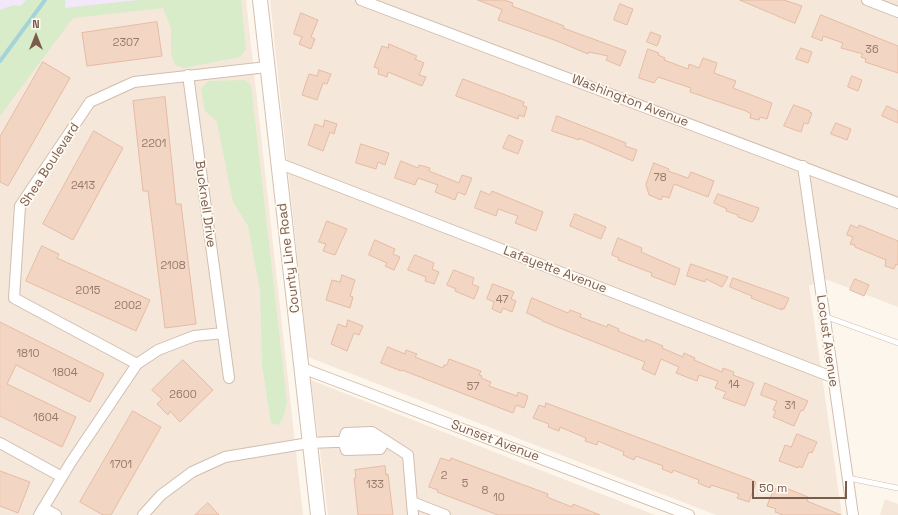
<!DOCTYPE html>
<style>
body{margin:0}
#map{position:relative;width:898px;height:515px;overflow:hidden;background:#fdf6ec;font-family:"Space Grotesk",sans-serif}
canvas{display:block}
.north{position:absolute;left:16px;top:16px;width:40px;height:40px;-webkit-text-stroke:3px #fffaf3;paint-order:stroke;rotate:0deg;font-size:11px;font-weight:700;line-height:16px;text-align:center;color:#7a5c4d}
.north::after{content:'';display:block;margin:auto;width:14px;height:18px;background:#7a5c4d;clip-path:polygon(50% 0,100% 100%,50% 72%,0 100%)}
.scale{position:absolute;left:752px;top:481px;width:95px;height:18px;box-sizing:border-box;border:2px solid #7a5c4d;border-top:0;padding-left:5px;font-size:12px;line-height:14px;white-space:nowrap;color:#7a5c4d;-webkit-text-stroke:3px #fffaf3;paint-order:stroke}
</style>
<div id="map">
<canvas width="898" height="515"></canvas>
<div class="north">N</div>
<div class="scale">50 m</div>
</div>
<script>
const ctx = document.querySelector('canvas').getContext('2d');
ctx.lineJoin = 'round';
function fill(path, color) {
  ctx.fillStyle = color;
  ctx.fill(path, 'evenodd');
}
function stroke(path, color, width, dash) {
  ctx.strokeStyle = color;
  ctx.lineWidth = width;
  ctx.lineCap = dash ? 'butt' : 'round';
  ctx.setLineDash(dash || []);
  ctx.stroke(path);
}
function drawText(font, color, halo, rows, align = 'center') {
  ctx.font = font + ' "Space Grotesk",sans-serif';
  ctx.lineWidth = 3.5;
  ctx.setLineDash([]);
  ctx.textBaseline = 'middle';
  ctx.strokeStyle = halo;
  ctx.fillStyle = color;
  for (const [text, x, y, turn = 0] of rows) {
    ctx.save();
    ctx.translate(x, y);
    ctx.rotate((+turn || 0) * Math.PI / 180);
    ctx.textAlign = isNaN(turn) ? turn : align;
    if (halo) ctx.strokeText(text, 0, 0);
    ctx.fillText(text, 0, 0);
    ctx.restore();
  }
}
fill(new Path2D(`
 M193 0H246L303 515H0V107L69 16Z
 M270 0H898V307L825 279 809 286 842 515H716L308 357Z
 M311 380 655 515H328Z
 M885 499 898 504V515H880Z`), '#f5e8da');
fill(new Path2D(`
 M0 0H193L69 16 0 10Z`), '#f3e8fa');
fill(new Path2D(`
 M26 0H65V8L138 0H241L246 49 240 57 184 68 175 65 171 54V28L163 8 73 18 0 116V10L13 5 21 6Z
 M245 80 251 85 287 402 284 415 279 425 271 423 262 365 260 291 248 226 233 202 217 122 205 111 201 89 208 81Z`), '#d8ecc9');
stroke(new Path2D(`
 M0 61 45 0`), '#a5d3da', 4);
const building = new Path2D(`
 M478 0H504L513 3 512 6 564 26 563 28 626 51 620 66 606 60 608 56 589 52 588 54 557 41 498 20 502 10Z
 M740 0H784L802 6 795 23Z
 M620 4 633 9 627 25 614 20Z
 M301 13 318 20 311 37 315 39 311 49 299 44 302 37 294 34Z
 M821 15 898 46V73L865 62 866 59 861 57 863 54 841 48 843 43 823 36 822 41 812 37Z
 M157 22 162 56 87 66 82 33Z
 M651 32 661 36 657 46 647 42Z
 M389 44 417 56 415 59 424 63 419 75 426 77 422 86 388 72 387 77 378 74 379 69 374 67 382 46 388 48Z
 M801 48 812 52 808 63 796 59Z
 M648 49 659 53 658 55 665 58 664 60 688 69 689 64 699 68 703 58 717 63 714 73 736 81 733 88 772 103 767 119 760 117 759 120 750 118 751 114 746 111 690 92 691 88 658 77 654 83 639 78Z
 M43 62 70 78 8 186 0 182V137Z
 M319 70 331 74 327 84 323 83 317 100 302 95 309 74 317 76Z
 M852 76 862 80 858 91 848 87Z
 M463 79 524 102 523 106 527 107 524 117 519 115 518 119 456 96Z
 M165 97 176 204H181L196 324 165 328 148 191H143L133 101Z
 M794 105 810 111 809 112 812 113 808 124 804 123 801 132 784 126Z
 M887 106 898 111V123L882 116Z
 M557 116 626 143 625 146 637 150 633 161 579 138V140L552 131Z
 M325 120 337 124 334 134 330 132 323 151 308 145 315 124 323 127Z
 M836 123 851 129 847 140 831 134Z
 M94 131 123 148 73 240 43 224Z
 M509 135 523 141 518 154 503 148Z
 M361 144 389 153 385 165 378 162 376 169 356 163Z
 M401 161 418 168 419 165 430 168 429 171 459 183 462 175 472 178 465 195 458 192 455 200 435 192 438 185 418 178 415 185 395 178Z
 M654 163 669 169 668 171 688 178 691 172 714 181 708 197 674 184 669 198 663 196 661 200 649 195 646 185Z
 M481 191 490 195 492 191 543 212 536 231 515 223 518 216 498 209 496 216 475 208Z
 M718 194 759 208 754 220 752 222 738 217V215L726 211 727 209 714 203Z
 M575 214 606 227 601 239 570 226Z
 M327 221 347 229 335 255 323 251 326 244 319 242Z
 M851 225 858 228 859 225 898 241V265L896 264 894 269 885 266 886 260 855 247V245L850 244 853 237 847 235Z
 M618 238 642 248 641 252 680 269 675 285 651 276 652 273 618 260 619 258 612 255Z
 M375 240 395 249 393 254 400 257 394 270 385 266 387 263 369 255Z
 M42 246 59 254 57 258 150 300 136 331 26 281Z
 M415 255 434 263 432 269 439 272 434 284 425 281 426 277 408 270Z
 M691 264 728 277 722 287 706 279 705 282 687 276Z
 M454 270 474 278 472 284 479 287 474 299 455 291 456 289 447 285Z
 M342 275 355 280 350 296 353 297 350 308 326 300 332 280 340 282Z
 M733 278 789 298 784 309 782 308V310L751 298 752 296 730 287Z
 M855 279 869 285 864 296 850 290Z
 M493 284 514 292 511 299 516 301 512 312 503 308 501 313 492 309 494 302 487 299Z
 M532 298 568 313 570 310 581 314 580 317 607 327 608 324 619 329 618 331 645 342 646 339 663 346 662 348 683 357 684 353 695 358 694 360 722 372 723 368 734 372 733 375 754 383 745 406 723 398 726 392 715 388 718 381 699 375 697 381 676 373 679 367 661 359 655 375 642 369 645 362 542 321V320L527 313Z
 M348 320 363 326 359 335 354 333 347 351 331 344 338 324 346 327Z
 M0 322 104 374 90 402 16 365 7 384 76 417 62 447 0 416Z
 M388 347 405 354 406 350 417 354 415 357 443 368 444 365H447L449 359 481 371 479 375 482 376 481 378 491 382 489 386 517 396 518 392 528 396 524 408 516 405 513 413 402 370 401 371 381 363Z
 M183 360 213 390 180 422 170 411 168 415 157 404 162 399 152 390Z
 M765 383 808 401 803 411 801 410 794 426 773 417 776 411 773 410 777 401 761 395Z
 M546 403 752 480 756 482 749 502 737 498 739 494 711 485 710 488 698 483 699 480 673 470 672 473 662 469 663 466 636 456 634 460 623 455 624 452 598 441 597 445 585 441 586 438 560 427 559 431 548 427 549 424 533 418 539 405 545 407Z
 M133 411 161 427 111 515H103L80 502Z
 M797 434 817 442 812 453 809 452 802 468 799 466 798 468 779 461 785 445 791 447Z
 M441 458 450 461 451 458 548 494 547 497 572 507 573 504 600 515H498L437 492 438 490 429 487Z
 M385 466 386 475 388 474 393 515H358L354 478H356L355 470Z
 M0 471 30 482 18 513 0 506Z
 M781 486 808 497 807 501 841 515H783L775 512 776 509 767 506 774 488 779 490Z
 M208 503 219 515H195Z`);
fill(building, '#f3d5c3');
stroke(building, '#e6bba3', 1);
const service = new Path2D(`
 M824 316 898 343
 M848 478 898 488`);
const minor = new Path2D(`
 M361 0 898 203
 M867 0 898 12
 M188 75 229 378
 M278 163 832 377
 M803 166 853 515
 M137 364 14 298 20 206 90 102 134 82 267 67
 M302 368 689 515
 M385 440 380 449 346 450 343 441 346 433 372 432 408 455 413 515
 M0 443 62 477
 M412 502 445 515
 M43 508 56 515
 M39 515 71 462 137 364 158 350 194 336 223 333
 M143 515 161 495 192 472 225 457 309 443 385 440`);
const secondary = new Path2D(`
 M260 0 318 515`);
stroke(service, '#d1beb0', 6);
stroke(minor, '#d1beb0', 12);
stroke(secondary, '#d6c0b0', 16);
stroke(service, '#fff', 5);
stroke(minor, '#fff', 10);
stroke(secondary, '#fff', 14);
drawText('11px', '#987a6a', null, [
 ["2307",126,43],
 ["36",872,50],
 ["2201",154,144],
 ["78",660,178],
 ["2413",83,186],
 ["2108",173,266],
 ["2015",88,291],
 ["47",502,300],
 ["2002",128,306],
 ["1810",28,354],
 ["1804",65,373],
 ["14",734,385],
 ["57",473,387],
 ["2600",183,395],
 ["31",790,406],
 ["1604",46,418],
 ["1701",121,465],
 ["2",444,476],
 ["5",465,484],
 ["133",375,485],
 ["8",485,491],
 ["10",499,498]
]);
drawText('13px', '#7a5c4d', '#fffaf3', [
 ["Washington Avenue",630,101,21],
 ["Shea Boulevard",50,165,-57],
 ["Bucknell Drive",205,204,82],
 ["County Line Road",289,258,-97],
 ["Lafayette Avenue",555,270,21],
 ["Locust Avenue",827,341,82],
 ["Sunset Avenue",495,441,21]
]);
</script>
